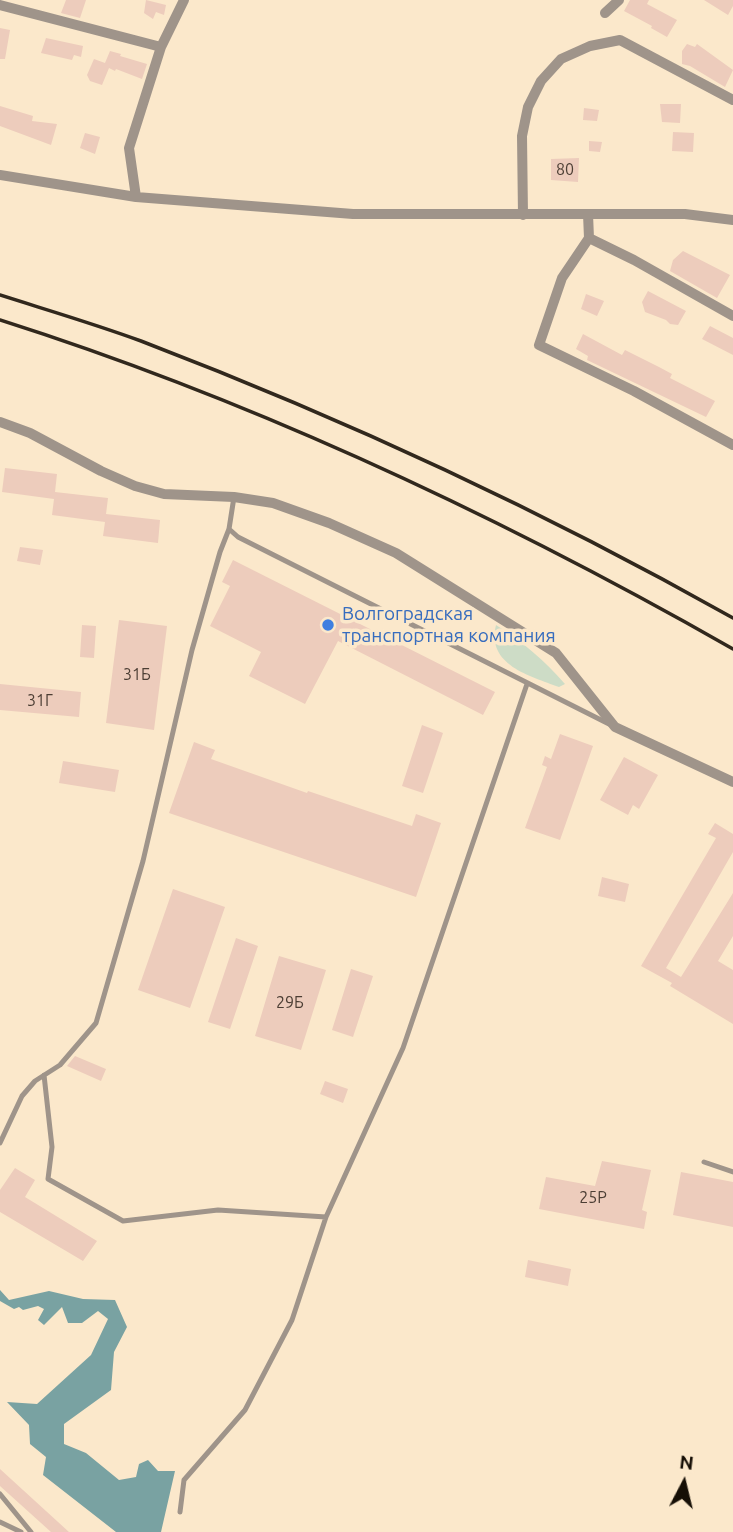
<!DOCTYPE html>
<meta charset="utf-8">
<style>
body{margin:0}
#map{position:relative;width:733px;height:1532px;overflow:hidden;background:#fbe8cb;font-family:Ubuntu,sans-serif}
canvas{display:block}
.north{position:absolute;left:649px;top:1448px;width:70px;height:70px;-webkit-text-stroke:5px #fbe8cb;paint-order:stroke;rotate:7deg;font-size:19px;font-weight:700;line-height:28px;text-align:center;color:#160f06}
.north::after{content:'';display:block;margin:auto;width:24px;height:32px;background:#160f06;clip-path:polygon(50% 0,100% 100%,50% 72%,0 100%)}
</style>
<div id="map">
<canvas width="733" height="1532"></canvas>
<div class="north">N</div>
</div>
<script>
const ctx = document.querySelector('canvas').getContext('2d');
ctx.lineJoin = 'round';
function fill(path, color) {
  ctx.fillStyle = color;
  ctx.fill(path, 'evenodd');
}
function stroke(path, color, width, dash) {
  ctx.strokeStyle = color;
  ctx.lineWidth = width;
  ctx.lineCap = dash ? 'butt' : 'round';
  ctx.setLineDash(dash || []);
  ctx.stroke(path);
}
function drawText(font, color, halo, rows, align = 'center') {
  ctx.font = font + ' Ubuntu,sans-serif';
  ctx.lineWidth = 7;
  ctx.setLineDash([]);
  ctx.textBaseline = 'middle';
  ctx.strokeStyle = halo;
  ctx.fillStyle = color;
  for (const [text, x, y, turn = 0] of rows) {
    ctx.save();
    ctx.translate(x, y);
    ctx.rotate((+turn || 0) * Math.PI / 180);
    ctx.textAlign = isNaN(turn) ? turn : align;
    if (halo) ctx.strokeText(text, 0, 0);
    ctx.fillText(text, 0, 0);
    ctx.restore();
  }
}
fill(new Path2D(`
 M496 625C523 642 544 660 565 684L559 687C530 676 486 665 496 625Z`), '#cddcc6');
fill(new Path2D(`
 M0 1290 9 1300 49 1291 83 1299 115 1300 127 1327 114 1352 111 1390 64 1424V1444L86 1453 119 1480 136 1477 139 1464 148 1460 158 1471H175L161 1532H116L43 1475 46 1457 30 1444 29 1425 7 1402 37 1404 91 1355 108 1319 98 1311 82 1323H68L62 1307 44 1325 38 1320 44 1309 38 1306 23 1310 19 1307 14 1309 0 1301Z`), '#79a2a2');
fill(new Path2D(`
 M66 0H86L80 18 61 13Z
 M146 0 166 5 164 15 156 12 153 19 144 13Z
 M630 0H649L647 4 677 20 667 37 651 28 652 26 624 11Z
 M704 0H733V6L728 15Z
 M0 28 10 30 5 59H0Z
 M46 38 83 46 81 57 74 55 72 60 41 53Z
 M687 44 695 47 697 44 733 70 725 87 690 66 682 64V51Z
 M110 51 121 54 120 56 147 64 142 79 116 69 115 71 109 68 102 85 90 81 87 75 94 59 105 63Z
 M660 104H681L680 123 662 122Z
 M0 106 33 116 32 121 57 124 51 145 0 126Z
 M584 108 599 110 597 121 583 120Z
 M673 132 694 133 693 152 672 151Z
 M85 133 100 137 95 154 80 148Z
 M589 141 602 142 600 152 589 151Z
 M579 158 578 182 551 180V159Z
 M683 251 730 275 717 298 670 271 673 260Z
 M648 291 686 311 678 325 670 324 666 320 645 312 642 302Z
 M586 294 604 301 597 316 581 309Z
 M710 326 733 338V355L702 339Z
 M583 334 622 355 625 350 659 367 672 374 670 378 715 401 706 417 587 360 588 356 576 349Z
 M5 468 57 474 55 492 108 498 106 514 160 520 158 543 103 536 105 522 52 515 54 499 2 492Z
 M20 547 43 550 40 565 17 561Z
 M233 560 495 692 483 715 338 641 305 704 249 676 261 652 210 626 230 586 222 582Z
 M119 620 167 626 154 730 106 723Z
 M82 625 96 626 94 658 80 657Z
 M0 684 81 692 79 717 0 710Z
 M422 725 443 733 423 793 402 786Z
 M560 734 593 746 560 840 525 828 547 767 542 765 545 756 551 759Z
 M194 742 215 750 211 759 307 793 308 791 412 826 416 814 441 823 416 897 169 813Z
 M624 757 658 775 639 809 633 805 628 815 600 800Z
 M63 761 119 770 115 792 59 783Z
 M715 823 733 834V852L666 968 681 977 733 893V936L718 961 733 970V1024L670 986 672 983 641 966 716 838 708 834Z
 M602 877 629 884 625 902 598 896Z
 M173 889 225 907 190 1008 138 990Z
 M236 938 258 946 230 1029 208 1022Z
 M279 956 326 970 301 1050 255 1036Z
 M351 969 373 976 353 1037 332 1030Z
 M75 1056 106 1069 101 1081 67 1066Z
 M325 1081 348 1089 343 1103 320 1094Z
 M602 1161 651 1170 642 1210 647 1212 644 1229 539 1209 546 1177 595 1186Z
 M15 1168 35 1180 25 1197 97 1241 83 1261 0 1212V1190Z
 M681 1172 733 1182V1227L673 1215Z
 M528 1260 571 1269 568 1286 525 1277Z
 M0 1469 69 1532H51L0 1486Z`), '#edccbc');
stroke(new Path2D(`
 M229 529 238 537 609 724
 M44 1075 52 1147 48 1179 123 1221 218 1210 326 1217
 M0 1143 22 1096 35 1081 60 1065 96 1023 143 861 192 650 220 552 229 529 234 497
 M704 1162 733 1172
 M0 1494 31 1532
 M180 1512 184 1480 245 1410 292 1320 326 1217 403 1048 527 684
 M0 1522 21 1532`), '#9f948a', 5);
stroke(new Path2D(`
 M0 5 161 47
 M605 13 619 0
 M0 175 136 197 353 214H685L733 220
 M136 197 129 148 161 47 184 0
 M588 214 589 238 634 260 733 316
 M523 215 522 136 528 107 541 81 561 59 590 46 620 40 733 100
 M589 238 562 278 539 345 634 391 733 445
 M0 422 30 433 101 471 135 486 164 494 234 497 273 503 329 523 396 553 556 653 615 727 733 782`), '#9f948a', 10);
stroke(new Path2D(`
 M0 295C47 310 95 324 141 341 345 419 543 511 733 618
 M0 320C255 401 501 517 733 649`), '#31281d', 3.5);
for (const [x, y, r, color] of [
 [328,625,7,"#3f7fe0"]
]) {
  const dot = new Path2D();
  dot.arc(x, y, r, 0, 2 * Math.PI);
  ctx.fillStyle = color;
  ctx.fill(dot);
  stroke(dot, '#fbe8cb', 2.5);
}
drawText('16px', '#4c3e34', null, [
 ["80",565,170],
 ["31Б",137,675],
 ["31Г",40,701],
 ["29Б",290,1003],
 ["25Р",593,1198]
]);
drawText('19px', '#366cbe', '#fbe8cb', [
 ["Волгоградская",342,614],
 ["транспортная компания",342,636]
], 'left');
</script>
